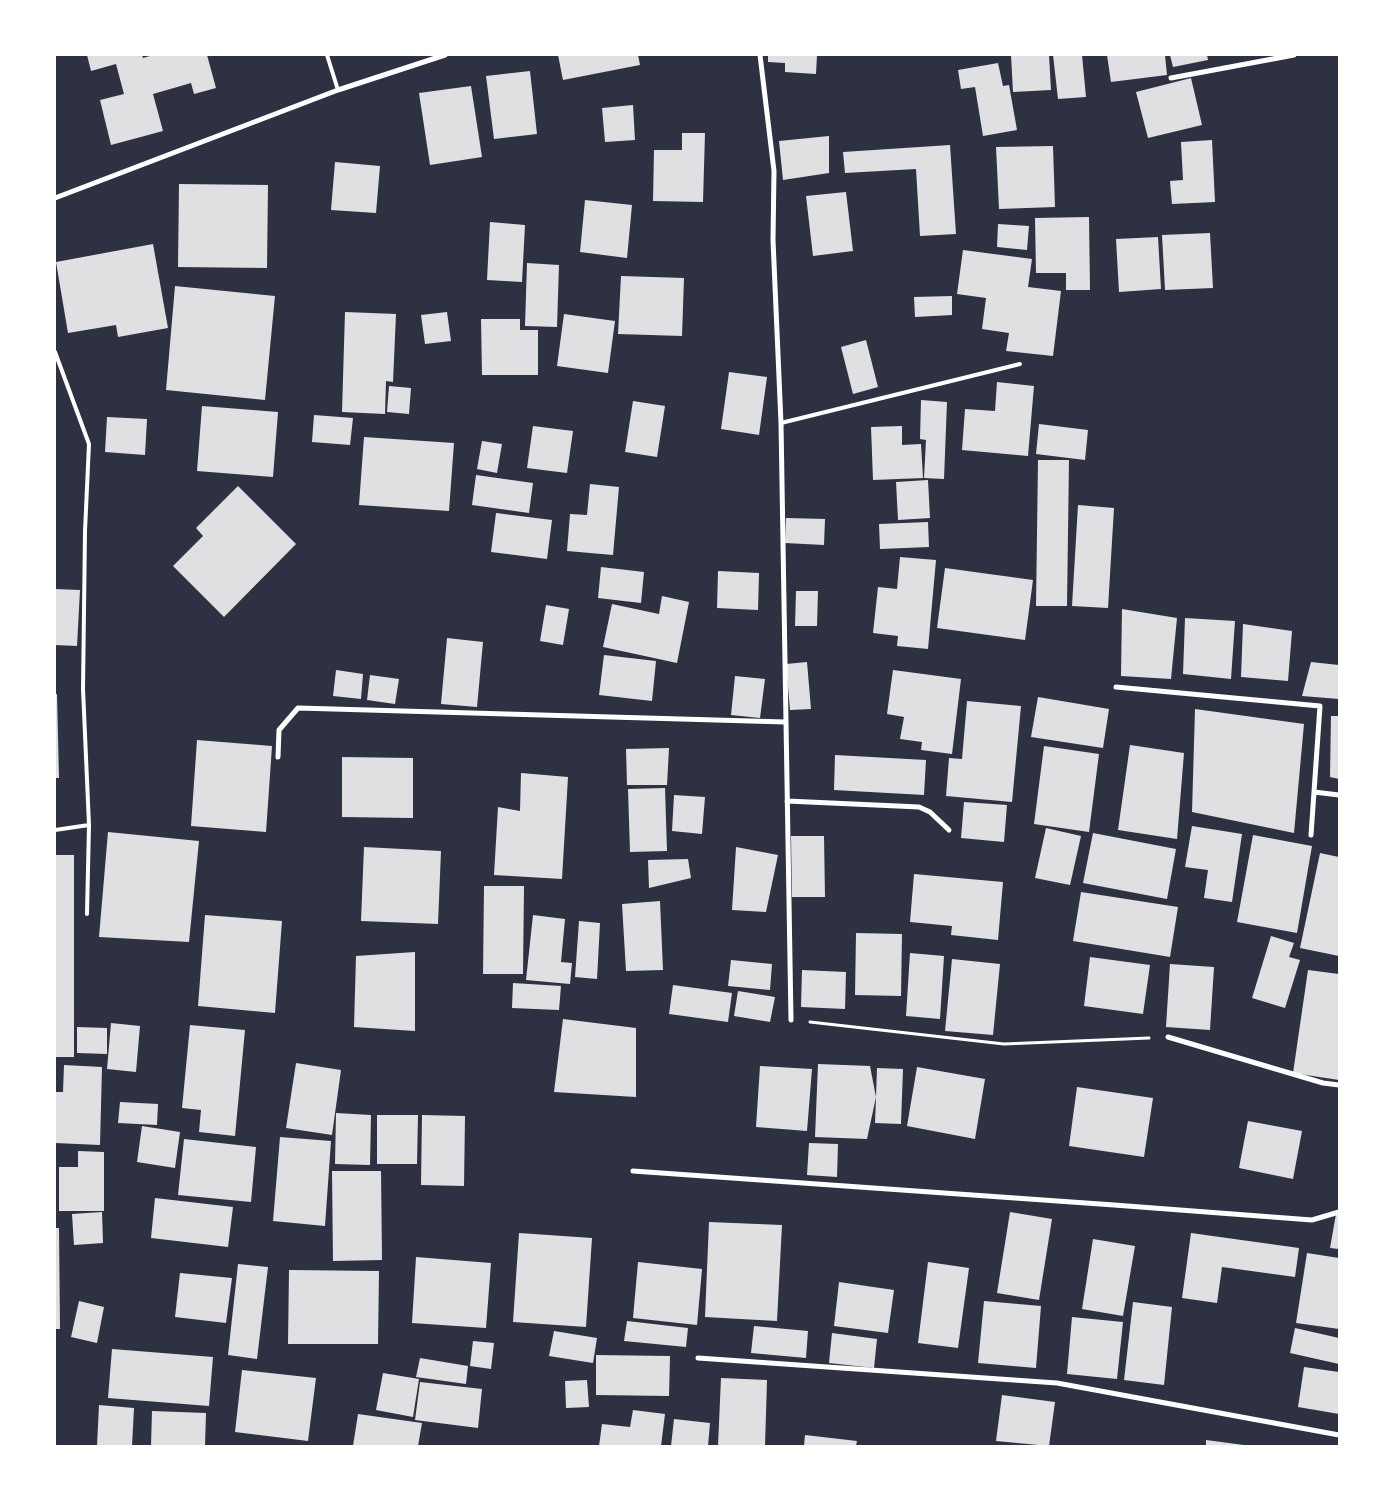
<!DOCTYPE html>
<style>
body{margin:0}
#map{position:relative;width:1394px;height:1501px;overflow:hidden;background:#2d3142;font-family:Literata,serif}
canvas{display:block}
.frame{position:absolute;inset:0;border:56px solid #fff;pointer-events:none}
</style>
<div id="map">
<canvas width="1394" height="1501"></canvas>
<div class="frame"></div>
</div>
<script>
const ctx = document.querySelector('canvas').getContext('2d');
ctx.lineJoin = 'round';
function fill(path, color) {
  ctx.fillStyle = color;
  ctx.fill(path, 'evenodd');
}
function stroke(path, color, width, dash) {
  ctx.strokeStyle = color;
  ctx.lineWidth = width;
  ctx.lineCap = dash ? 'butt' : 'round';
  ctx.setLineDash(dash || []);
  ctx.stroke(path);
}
fill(new Path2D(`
 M87 55H142L143 58 153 55H207L216 88 194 94 191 83 153 94 163 131 111 145 100 100 124 94 116 64 91 71Z
 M558 55H638L640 65 563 80Z
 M768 55H817L816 74 785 72V63L768 62Z
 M1011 55H1049L1051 90 1013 92Z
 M1053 55H1082L1086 97 1058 99Z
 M1107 55H1165L1167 75 1111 82Z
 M1170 55H1207L1208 60 1173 67Z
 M998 63 1003 86 1009 85 1017 130 983 136 975 87 961 89 958 70Z
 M530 71 537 134 494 139 486 76Z
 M1191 78 1202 125 1148 138 1136 92Z
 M471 86 482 157 430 165 419 93Z
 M633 105 635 140 605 142 602 108Z
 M682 133H705L703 202 653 201 654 150H682Z
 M829 136V173L783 180 779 141Z
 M1212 140 1215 202 1172 204 1170 181 1183 180 1181 142Z
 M950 145 956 234 920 236 916 169 845 173 843 152Z
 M1053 146 1055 207 999 209 996 147Z
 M335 162 380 166 376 213 331 210Z
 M179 184 268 185 267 268 178 267Z
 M846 192 853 251 813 256 806 196Z
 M585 200 632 205 627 258 580 252Z
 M1089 217 1090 290H1066V273H1036L1035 218Z
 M490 222 525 225 522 282 487 280Z
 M998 224 1029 226 1027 250 997 247Z
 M1210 233 1213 288 1165 290 1162 235Z
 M1158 237 1161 289 1119 292 1116 239Z
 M153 244 168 328 118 337 116 325 68 333 56 262Z
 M963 250 1032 259 1028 287 1061 291 1053 356 1006 351 1009 333 982 329 986 298 957 294Z
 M527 263 559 265 557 327 525 326Z
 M621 276 684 278 682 336 618 334Z
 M175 286 275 296 265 400 166 390Z
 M952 296V315L915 317 914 297Z
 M345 312 396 314 393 382 386 381 385 414 342 412Z
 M447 312 451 341 425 344 421 315Z
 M564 314 615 321 608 373 557 366Z
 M481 319H520V330H538V375H482Z
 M866 340 878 387 853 394 841 347Z
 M729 372 767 377 759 435 721 429Z
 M997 382 1034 386 1028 456 962 450 965 409 995 411Z
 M389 386 411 388 409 414 387 412Z
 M921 400 947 402 944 479 924 478 926 440 920 439Z
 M633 401 665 406 657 457 625 452Z
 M202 406 278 412 273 477 197 471Z
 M314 415 353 418 350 445 312 442Z
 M107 417 147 419 145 455 105 452Z
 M1039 424 1088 430 1085 460 1036 454Z
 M533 426 573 431 567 473 527 468Z
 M902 426V445L921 444 923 478 873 480 871 427Z
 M364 437 454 443 449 511 359 505Z
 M482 441 502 444 497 473 477 469Z
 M1038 460H1069L1067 606H1036Z
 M476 475 533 483 529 513 472 505Z
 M928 480 930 518 898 520 896 482Z
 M590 484 619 487 613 555 567 551 570 514 587 515Z
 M238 486 296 544 224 617 173 566 203 536 196 528Z
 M1078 505 1114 508 1108 608 1072 606Z
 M496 513 552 520 547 559 491 552Z
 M786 518 825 519 824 545 785 543Z
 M928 522 929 547 880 549 879 524Z
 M900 557 936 560 928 649 897 646 898 636 873 633 878 587 897 589Z
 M601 567 644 572 641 603 598 598Z
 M945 568 1033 580 1025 640 937 628Z
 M718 571 759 573 758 610 717 608Z
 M55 589 80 590 77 646 55 645Z
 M796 591H818L817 626H795Z
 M662 596 689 602 677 663 603 647 612 604 659 614Z
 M546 605 569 609 563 645 540 641Z
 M1122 609 1177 618 1171 679 1121 676Z
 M1185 618 1235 621 1231 679 1183 674Z
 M1243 624 1292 631 1288 681 1241 677Z
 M447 638 483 642 477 707 441 704Z
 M604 655 656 661 652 701 599 695Z
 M807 662 811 709 790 710 786 664Z
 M1311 662 1339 665V699L1302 696Z
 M336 670 363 674 361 699 333 696Z
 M893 670 961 679 952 754 921 750 922 742 900 739 904 717 887 714Z
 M370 675 399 679 395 704 367 700Z
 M735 676 765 679 760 718 731 715Z
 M55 694H57L59 778H55Z
 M1038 697 1109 709 1103 748 1031 737Z
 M967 701 1021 706 1012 802 946 796 949 758 962 759Z
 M1195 709 1304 724 1294 833 1192 812Z
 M1331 716H1339V779L1330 777Z
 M197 740 272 746 266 832 191 826Z
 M1130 745 1184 753 1177 839 1118 830Z
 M1044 746 1099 754 1089 832 1034 824Z
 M669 748 667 785H627L626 749Z
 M835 755 926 760 924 795 834 790Z
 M342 757 413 758V818L342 817Z
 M521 773 568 777 562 879 494 875 498 807 520 811Z
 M665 788 667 851 630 852 628 789Z
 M674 795 705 797 702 834 672 831Z
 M964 802 1007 805 1004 842 961 838Z
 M1192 826 1242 834 1232 902 1204 898 1208 870 1185 867Z
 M1046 828 1081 836 1070 885 1035 878Z
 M108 832 199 841 189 942 99 937Z
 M1093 833 1176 849 1167 899 1083 883Z
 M1253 835 1312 846 1297 933 1237 922Z
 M791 836H824L825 897H792Z
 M364 847 441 851 438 924 361 921Z
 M736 847 778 855 766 912 732 910Z
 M1320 853 1339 857V956L1300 948Z
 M55 855H74V1057H55Z
 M688 859 691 878 649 888 648 860Z
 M914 874 1003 882 998 940 951 935 952 926 910 922Z
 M484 886H524L523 974H483Z
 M1081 892 1178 907 1170 957 1073 941Z
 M660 901 663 970 626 971 622 904Z
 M205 915 282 921 275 1013 198 1006Z
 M533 915 565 919 561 962 572 963 570 984 526 980Z
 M579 921 600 923 597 979 575 977Z
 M856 933 902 934 901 996 855 995Z
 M1271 936 1294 943 1289 957 1300 960 1285 1008 1252 998Z
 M415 952V1031L354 1027 356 956Z
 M910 953 944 956 940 1019 906 1016Z
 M1090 957 1150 965 1143 1014 1084 1006Z
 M952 959 1000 964 993 1035 945 1031Z
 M731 960 772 964 770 990 728 986Z
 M1170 964 1214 967 1210 1030 1166 1027Z
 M802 970 846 972 845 1009 801 1007Z
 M1308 970 1339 974V1080L1293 1073Z
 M513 983 561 986 559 1010 512 1008Z
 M673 985 732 993 728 1022 669 1014Z
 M738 991 775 997 770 1022 734 1016Z
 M563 1019 636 1028V1097L554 1092Z
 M111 1023 140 1026 136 1072 107 1069Z
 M190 1025 245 1030 235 1136 199 1132 201 1110 182 1108Z
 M77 1027 107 1028V1054L77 1053Z
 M296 1063 341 1070 332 1135 286 1128Z
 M818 1064 870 1066 876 1097 877 1068 903 1069 901 1124 875 1123 876 1097 867 1139 815 1137Z
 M64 1065 102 1067 100 1145 55 1143V1092H63Z
 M760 1066 812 1069 807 1131 756 1127Z
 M917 1067 985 1079 975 1139 907 1126Z
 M1077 1087 1153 1098 1144 1157 1069 1146Z
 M120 1102 158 1104 157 1125 118 1123Z
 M336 1113 371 1115 370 1165 335 1164Z
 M377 1115H418L417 1164H377Z
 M422 1115 465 1116 464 1186 421 1185Z
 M1248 1121 1302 1131 1293 1179 1239 1168Z
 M142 1126 180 1132 175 1168 137 1162Z
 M280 1137 331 1141 325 1226 273 1221Z
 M184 1139 256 1147 251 1202 178 1195Z
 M809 1143 838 1144 837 1177 807 1175Z
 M78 1151 104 1152V1211H59V1167H78Z
 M332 1171H381L382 1260 333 1261Z
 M155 1198 233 1207 228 1247 151 1238Z
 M102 1212 103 1243 74 1245 72 1214Z
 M1010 1212 1052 1219 1039 1300 997 1293Z
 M1336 1214H1339V1249L1330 1248Z
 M709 1222 782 1225 777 1321 705 1317Z
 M55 1228H59L60 1329H55Z
 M519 1233 592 1238 586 1327 513 1322Z
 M1191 1233 1299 1248 1295 1277 1222 1267 1217 1303 1182 1298Z
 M1093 1239 1135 1246 1123 1316 1082 1309Z
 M1307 1253 1339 1258V1329L1296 1323Z
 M416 1257 491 1263 486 1328 412 1323Z
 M638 1262 702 1269 697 1325 633 1318Z
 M928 1262 969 1268 958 1348 918 1343Z
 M238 1264 268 1267 257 1359 228 1355Z
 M289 1270 379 1271 378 1344H288Z
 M180 1273 232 1278 226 1323 175 1317Z
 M839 1282 894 1290 888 1333 834 1326Z
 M79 1301 104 1307 97 1343 71 1337Z
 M984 1301 1041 1306 1036 1368 978 1363Z
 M1133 1302 1172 1307 1164 1385 1124 1380Z
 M1072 1317 1123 1322 1117 1379 1067 1374Z
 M627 1321 688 1328 686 1347 624 1341Z
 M754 1326 808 1331 806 1358 751 1353Z
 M1295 1328 1339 1338V1364L1290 1353Z
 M554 1331 597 1338 593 1363 549 1356Z
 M832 1333 877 1339 874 1368 829 1363Z
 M473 1341 494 1343 491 1369 470 1366Z
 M112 1349 213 1357 209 1406 108 1398Z
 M596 1355 670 1356 669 1396 596 1395Z
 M420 1358 468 1366 466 1384 416 1377Z
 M1304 1367 1339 1372V1414L1298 1407Z
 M242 1370 316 1378 308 1441 235 1432Z
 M383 1373 419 1379 413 1417 376 1410Z
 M721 1378 767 1380 765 1446H718Z
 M587 1380 589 1407 566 1408 565 1381Z
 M420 1382 482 1389 478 1428 415 1420Z
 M1002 1395 1055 1402 1049 1446 996 1441Z
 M99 1405 134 1408 132 1446H97Z
 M633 1410 665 1414 661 1446H599L602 1424 630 1427Z
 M152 1411 206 1413 205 1446H151Z
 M358 1414 422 1423 418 1446H353Z
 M674 1419 710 1423 708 1446H671Z
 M805 1435 857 1441 856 1446H804Z
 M1206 1440 1244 1445V1446H1206Z`), '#e0e0e3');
stroke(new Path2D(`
 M810 1022 1004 1044 1149 1038`), '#fff', 3);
stroke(new Path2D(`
 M327 55 338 90
 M55 352 89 444 85 531 83 689 89 825 87 914
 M781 423 1020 364
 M55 830 89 825`), '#fff', 4);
stroke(new Path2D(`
 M760 55 774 171 773 240 781 423 791 1020
 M1171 78 1294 55
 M55 198 338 90 445 55
 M1116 687 1320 706 1314 792 1339 795
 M278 757 279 730 298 708 785 722
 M787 801 919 807 930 812 949 830
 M1311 835 1314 792
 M1168 1037 1323 1083 1339 1085
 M633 1171 1114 1205 1312 1220 1339 1212
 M698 1358 1057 1383 1339 1435`), '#fff', 5);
</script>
